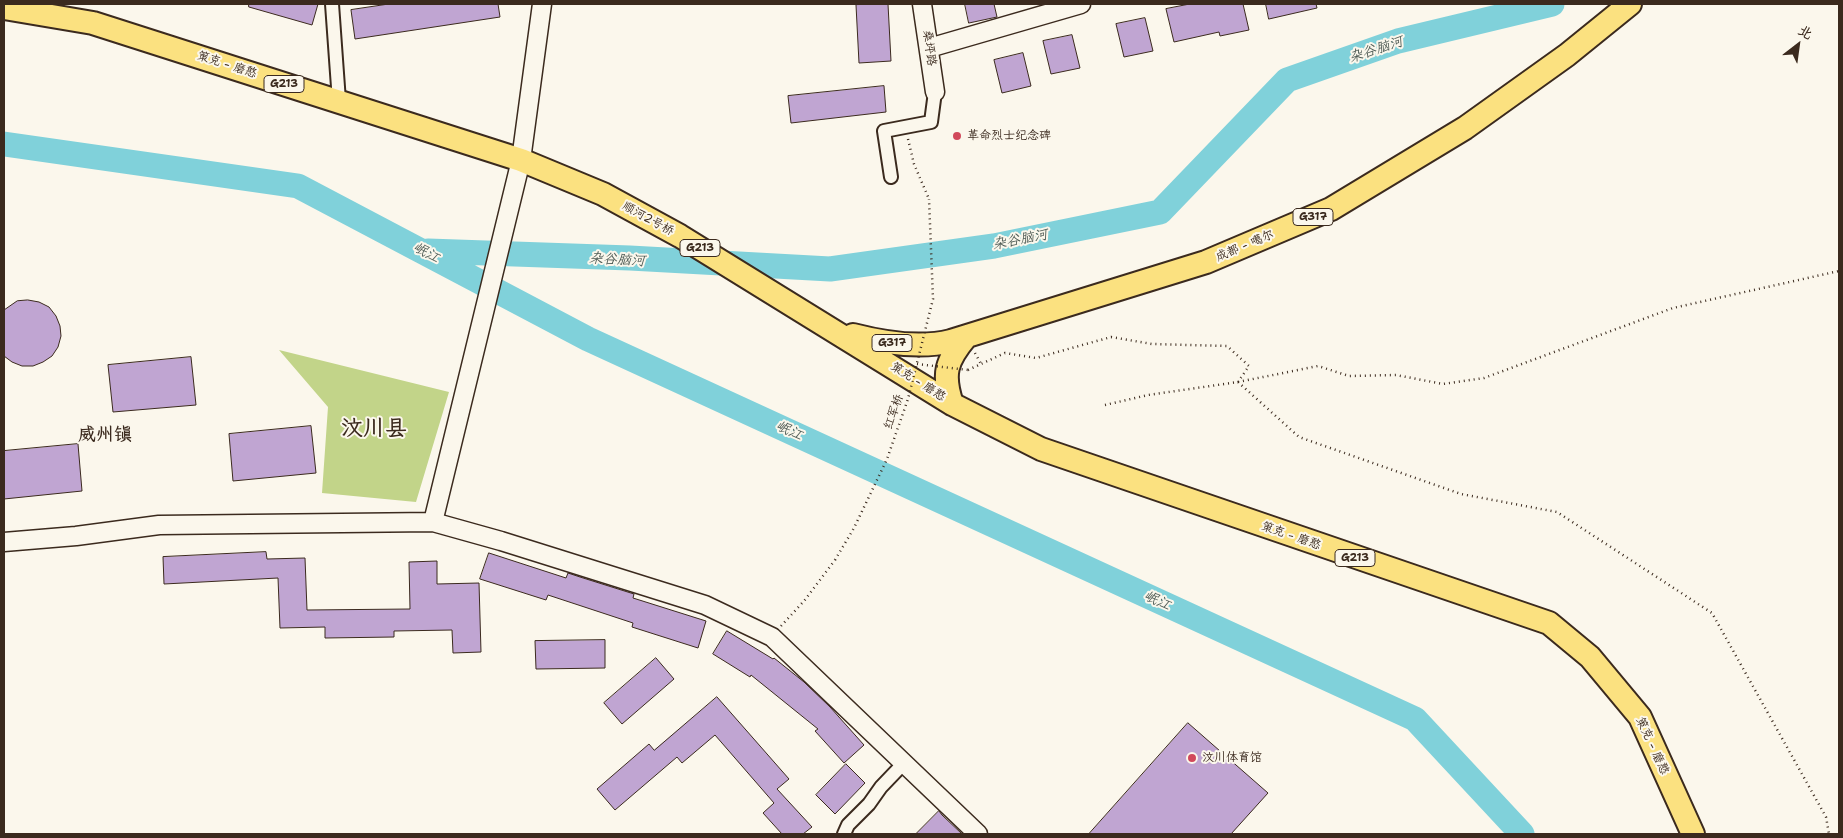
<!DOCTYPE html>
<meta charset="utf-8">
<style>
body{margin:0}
#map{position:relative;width:1843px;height:838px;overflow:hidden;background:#fbf7ec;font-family:"Shantell Sans","LXGW WenKai TC",sans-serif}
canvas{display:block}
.frame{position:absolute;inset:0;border:5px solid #3b2a1e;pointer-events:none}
.north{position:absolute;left:1773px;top:20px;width:50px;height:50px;-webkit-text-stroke:4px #fbf7ec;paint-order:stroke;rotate:30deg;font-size:14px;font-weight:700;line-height:20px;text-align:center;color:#3b2a1e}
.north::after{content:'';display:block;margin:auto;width:18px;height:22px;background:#3b2a1e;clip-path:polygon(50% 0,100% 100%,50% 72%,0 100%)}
</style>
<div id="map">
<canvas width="1843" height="838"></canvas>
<div class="frame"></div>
<div class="north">北</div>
</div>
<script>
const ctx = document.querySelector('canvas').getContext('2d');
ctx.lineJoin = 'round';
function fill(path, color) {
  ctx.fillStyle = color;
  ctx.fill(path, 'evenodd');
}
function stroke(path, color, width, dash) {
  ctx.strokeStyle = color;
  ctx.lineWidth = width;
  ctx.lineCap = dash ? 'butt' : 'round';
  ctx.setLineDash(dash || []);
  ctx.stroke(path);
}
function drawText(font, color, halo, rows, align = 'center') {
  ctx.font = font + ' "Shantell Sans","LXGW WenKai TC",sans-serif';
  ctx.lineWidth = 4;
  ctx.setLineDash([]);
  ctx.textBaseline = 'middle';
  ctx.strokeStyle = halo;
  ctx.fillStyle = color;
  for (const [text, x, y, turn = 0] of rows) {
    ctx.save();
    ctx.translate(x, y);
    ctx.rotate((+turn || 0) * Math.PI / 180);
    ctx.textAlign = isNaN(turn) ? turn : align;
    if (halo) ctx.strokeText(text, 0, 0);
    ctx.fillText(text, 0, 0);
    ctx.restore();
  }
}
fill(new Path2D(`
 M279 350 449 392 416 502 322 493 328 407Z`), '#c2d489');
stroke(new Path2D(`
 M4 144 298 186 588 339 1415 719 1522 834
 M428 251 630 258 830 269 994 246 1160 212 1287 80 1398 41 1552 4`), '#80d1da', 25);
const building = new Path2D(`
 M249 4H318L312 25 249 7Z
 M389 4H498L500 17 355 39 351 10Z
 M888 4 891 61 859 63 856 5Z
 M965 4H994L997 17 969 23Z
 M1190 4H1243L1249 30 1220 36 1219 32 1174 42 1166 9Z
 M1266 4H1316L1317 8 1269 19Z
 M1145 18 1153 51 1124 57 1116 24Z
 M1072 35 1080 68 1051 74 1043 41Z
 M1023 53 1031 86 1002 93 994 60Z
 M884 86 886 112 791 123 788 96Z
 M28 300 39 302 49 307 56 316 60 326 61 336 58 347 52 356 43 362 33 366H22L12 362 4 356V310L17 301Z
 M191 357 196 405 113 412 108 365Z
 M311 426 316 473 233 481 229 434Z
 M78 444 82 491 4 499V451Z
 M266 552 267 559 305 558 307 610 410 609 409 562 437 561V584L479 583 481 652 453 653 452 630 394 631V637L325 638V627L280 628 278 578 164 584 163 557Z
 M489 553 566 578 568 573 580 577 634 594 633 598 706 621 698 648 632 627 633 623 548 595 546 600 480 579Z
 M727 631 773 659 774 658 804 682 830 707 864 745 844 763 815 731 818 729 751 675 750 677 713 654Z
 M605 640V668L536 669 535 641Z
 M656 658 674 679 622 724 604 703Z
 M717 697 789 779 777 789 812 827 803 834H782L763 813 774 803 715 735 682 763 677 757 615 810 597 789 649 744 654 750Z
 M1188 723 1268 793 1231 834H1089Z
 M846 764 865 783 835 814 816 795Z
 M939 811 942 815 962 834H916Z`);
fill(building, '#c0a5d2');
stroke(building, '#3b2a1e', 1);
const street = new Path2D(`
 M332 4 339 101
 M891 177 884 131 931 122 935 92
 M844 834 848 825 869 804 881 787 904 763`);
const secondary = new Path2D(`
 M922 4 935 92
 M929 48 1081 4
 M433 522 521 160 542 4
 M4 542 76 536 159 525 433 522 501 541 705 605 772 637 978 834`);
const highway = new Path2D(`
 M4 8 93 23 521 160 603 194 680 236 952 404 1041 449 1549 623 1590 657 1640 717 1693 834
 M853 335C884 343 919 349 951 341L1206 262 1331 209 1465 128 1567 55 1630 4
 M952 404C942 374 946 361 966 337`);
stroke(street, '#3b2a1e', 16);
stroke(secondary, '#3b2a1e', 21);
stroke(highway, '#3b2a1e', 26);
stroke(new Path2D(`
 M908 139 914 164 929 199
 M975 353 981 364
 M968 370 1005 353 1036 358 1111 337 1152 344 1227 346 1249 366 1238 382
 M1238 382 1318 366 1349 376 1396 375 1443 384 1484 378 1673 308 1839 271
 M1105 405 1148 395 1238 382 1299 437 1461 494 1557 512 1712 613 1826 817 1829 834
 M781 626 804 601 835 560`), '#3b2a1e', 2.5, [1, 4]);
stroke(street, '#fbf7ec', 12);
stroke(secondary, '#fbf7ec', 18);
stroke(highway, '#fbe180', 22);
stroke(new Path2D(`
 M917 364 968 370
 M835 560 854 528 887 459 908 399 933 299 929 199`), '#3b2a1e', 2.5, [1, 4]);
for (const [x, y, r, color] of [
 [957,136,5,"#d1495b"],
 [1192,758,5,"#d1495b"]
]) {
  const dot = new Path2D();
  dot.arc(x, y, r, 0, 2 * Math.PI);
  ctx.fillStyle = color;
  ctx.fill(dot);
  stroke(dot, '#fbf7ec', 2);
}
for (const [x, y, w] of [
 [284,84,40],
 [1313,217,40],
 [700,248,40],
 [892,343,40],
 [1355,558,40]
]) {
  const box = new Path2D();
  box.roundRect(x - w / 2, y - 8.5, w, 17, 4);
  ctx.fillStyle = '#fbf7ec';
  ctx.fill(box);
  stroke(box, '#3b2a1e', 1);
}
drawText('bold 11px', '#3b2a1e', null, [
 ["G213",284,84],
 ["G317",1313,217],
 ["G213",700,248],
 ["G317",892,343],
 ["G213",1355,558]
]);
drawText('12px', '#3b2a1e', '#fbf7ec', [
 ["桑坪路",929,48,82],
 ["策克 - 磨憨",227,65,18],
 ["顺河2号桥",648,219,29],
 ["成都 - 噶尔",1245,246,-23],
 ["策克 - 磨憨",918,382,32],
 ["红军桥",894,412,-71],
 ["策克 - 磨憨",1291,536,19],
 ["策克 - 磨憨",1652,746,65]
]);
drawText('12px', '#3b2a1e', '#fbf7ec', [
 ["革命烈士纪念碑",967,136],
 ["汶川体育馆",1202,758]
], 'left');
drawText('italic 14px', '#505c56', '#fbf7ec', [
 ["杂谷脑河",1376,50,-18],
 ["杂谷脑河",1020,240,-11],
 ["岷江",426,253,28],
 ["杂谷脑河",617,260,3],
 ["岷江",789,431,25],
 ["岷江",1157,601,25]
]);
drawText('bold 18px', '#3b2a1e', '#fbf7ec', [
 ["威州镇",105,435]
]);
drawText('bold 22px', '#3b2a1e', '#fbf7ec', [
 ["汶川县",374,429]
]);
</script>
